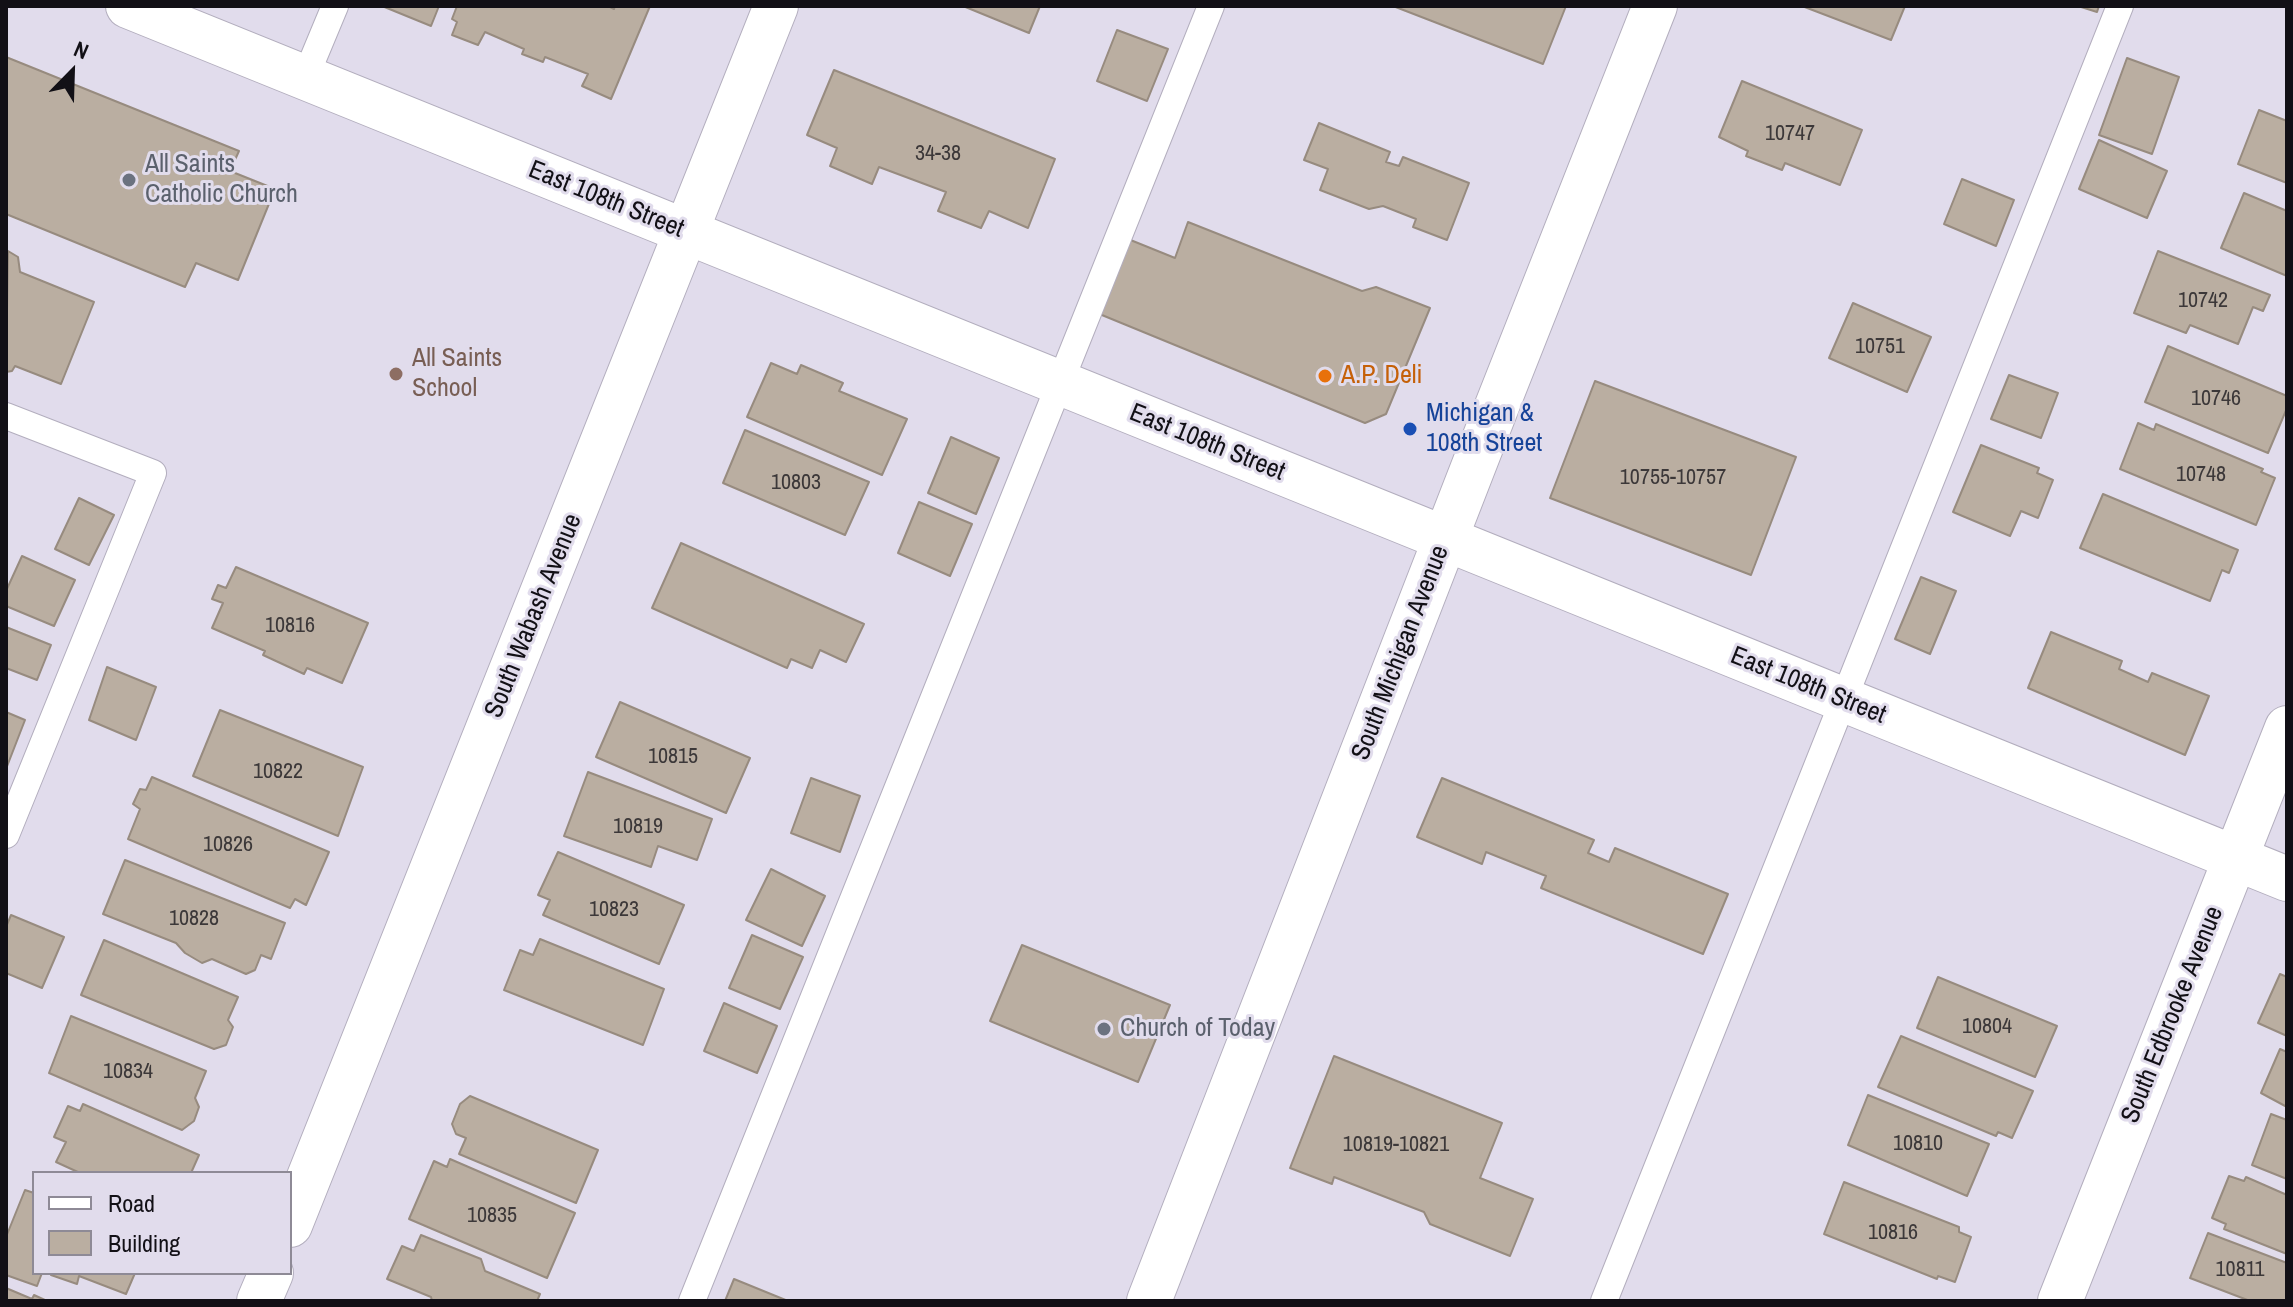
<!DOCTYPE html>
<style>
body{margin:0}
#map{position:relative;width:2293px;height:1307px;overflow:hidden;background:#e1dcec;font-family:"Archivo Narrow",sans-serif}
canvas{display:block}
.frame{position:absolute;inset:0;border:8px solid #121016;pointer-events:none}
.legend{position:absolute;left:32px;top:1171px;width:260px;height:104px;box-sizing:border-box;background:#e1dcec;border:2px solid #8e8a96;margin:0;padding:10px 14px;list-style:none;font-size:24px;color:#121016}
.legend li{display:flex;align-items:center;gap:16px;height:40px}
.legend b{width:40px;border:2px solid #8e8a96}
.north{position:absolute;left:32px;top:32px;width:80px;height:80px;-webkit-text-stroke:6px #e1dcec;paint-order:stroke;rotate:23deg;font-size:22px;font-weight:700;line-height:32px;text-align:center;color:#121016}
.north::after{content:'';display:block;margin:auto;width:28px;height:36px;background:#121016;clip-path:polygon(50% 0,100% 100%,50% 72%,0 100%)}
</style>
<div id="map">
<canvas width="2293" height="1307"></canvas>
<div class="frame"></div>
<ul class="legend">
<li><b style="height:10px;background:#fff"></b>Road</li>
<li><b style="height:22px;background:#baaea1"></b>Building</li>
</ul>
<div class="north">N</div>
</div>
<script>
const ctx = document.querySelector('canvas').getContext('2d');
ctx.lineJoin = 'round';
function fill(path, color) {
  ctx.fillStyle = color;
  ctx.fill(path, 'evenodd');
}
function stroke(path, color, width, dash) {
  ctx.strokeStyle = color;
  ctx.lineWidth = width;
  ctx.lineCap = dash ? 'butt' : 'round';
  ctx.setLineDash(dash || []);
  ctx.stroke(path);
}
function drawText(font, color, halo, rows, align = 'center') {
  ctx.font = font + ' "Archivo Narrow",sans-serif';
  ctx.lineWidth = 6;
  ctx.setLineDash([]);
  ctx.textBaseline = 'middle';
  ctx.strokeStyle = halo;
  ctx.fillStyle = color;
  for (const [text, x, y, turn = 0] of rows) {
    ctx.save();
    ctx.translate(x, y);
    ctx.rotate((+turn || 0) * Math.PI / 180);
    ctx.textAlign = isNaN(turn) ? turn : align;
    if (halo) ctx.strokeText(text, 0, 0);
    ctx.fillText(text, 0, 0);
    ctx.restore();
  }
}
const building = new Path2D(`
 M382 6H439L431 26Z
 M457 6H608L614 9 615 6H650L611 99 582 86 588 74 545 57 543 62 522 54 524 49 485 32 478 45 452 35 457 22 452 19Z
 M963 6H1040L1029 33Z
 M1393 6H1566L1543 64Z
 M1802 6H1905L1891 40Z
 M2078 6H2099L2097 12Z
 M1117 30 1168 49 1147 101 1097 81Z
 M6 57 239 151 230 171 275 189 238 280 196 263 185 287 6 214Z
 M2127 58 2179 77 2152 154 2099 135Z
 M834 70 1055 159 1028 228 989 211 981 228 938 211 946 192 879 167 872 184 830 166 837 148 807 135Z
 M1742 81 1862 130 1840 185 1785 163 1782 170 1746 156 1748 151 1719 137Z
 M2259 110 2287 121V183L2238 164Z
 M1319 123 1390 152 1386 162 1399 166 1403 157 1469 183 1447 240 1413 227 1416 219 1383 206 1369 209 1320 190 1328 169 1304 160Z
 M2099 140 2167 171 2147 218 2079 189Z
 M1962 179 2014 200 1996 246 1944 224Z
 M2244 193 2287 211V276L2221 248Z
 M1188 222 1362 291 1376 287 1430 308 1386 414 1365 423 1097 313 1128 239 1175 258Z
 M8 251 18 257 20 272 94 302 61 384 15 366 12 371 6 372Z
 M2158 251 2270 295 2263 311 2253 307 2238 344 2190 325 2186 333 2134 313Z
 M1853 303 1931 337 1907 392 1829 358Z
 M2168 346 2287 396V408L2268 453 2145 402Z
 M771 363 797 374 801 365 843 383 839 391 907 419 882 475 747 417Z
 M2009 375 2058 393 2041 438 1991 419Z
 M1595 381 1796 457 1751 575 1550 498Z
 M2138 423 2154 430 2156 424 2263 469 2261 472 2275 478 2256 525 2120 469Z
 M745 430 869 482 845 535 723 483Z
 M951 437 999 458 976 514 928 493Z
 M1981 445 2039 468 2037 473 2053 480 2038 518 2021 511 2010 536 1953 512Z
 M2103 494 2238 550 2229 573 2222 570 2210 601 2080 548Z
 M79 498 114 515 89 565 55 549Z
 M919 502 972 524 950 576 898 553Z
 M681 543 864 624 846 662 820 650 812 668 791 659 787 668 652 608Z
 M22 556 75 580 54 626 6 606V591Z
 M236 567 368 623 342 683 307 668 304 674 263 655 265 651 212 628 223 603 212 599 218 585 226 588Z
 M1921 577 1956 591 1930 654 1895 639Z
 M6 627 51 645 37 680 6 668Z
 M2051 632 2122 661 2119 669 2148 682 2152 673 2209 696 2185 755 2028 688Z
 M107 667 156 687 136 740 89 720Z
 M620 702 750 758 726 813 596 757Z
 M220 710 363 767 338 836 193 776Z
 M6 712 25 720 6 769Z
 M588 772 712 819 697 860 658 846 651 867 564 836Z
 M152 777 329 852 306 905 295 899 290 908 128 839 140 809 133 804 140 789 146 790Z
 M811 778 860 796 840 852 791 833Z
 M1442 778 1594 840 1588 853 1609 862 1615 848 1728 894 1703 954 1541 888 1546 876 1486 852 1482 864 1417 837Z
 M558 852 684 905 659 964 543 915 550 900 538 895Z
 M125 860 285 923 271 959 261 955 255 970 246 974 212 959 202 963 185 953 176 943 103 914Z
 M771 869 825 896 802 946 746 920Z
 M11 915 64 937 42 988 6 973V927Z
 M752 935 803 957 780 1009 729 988Z
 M540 939 664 989 643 1045 504 990 520 950 533 955Z
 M104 940 238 997 228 1020 233 1027 226 1045 214 1049 81 995Z
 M1022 945 1170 1005 1138 1082 990 1021Z
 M2280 974 2287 977V1036L2258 1023Z
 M1938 977 2057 1026 2035 1077 1917 1028Z
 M724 1003 777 1026 757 1073 704 1051Z
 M71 1016 206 1071 195 1098 199 1107 194 1121 182 1130 49 1073Z
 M1901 1036 2033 1091 2012 1138 1998 1132 1996 1136 1878 1087Z
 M2280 1049 2287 1052V1107L2261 1093Z
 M1334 1056 1502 1123 1480 1178 1533 1199 1510 1256 1430 1224 1424 1212 1334 1177 1332 1184 1290 1168Z
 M1868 1095 1989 1144 1967 1196 1848 1145Z
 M470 1096 598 1150 576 1203 459 1154 466 1138 456 1134 452 1124 460 1104Z
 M83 1104 199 1155 191 1173H80L56 1162 66 1142 54 1137 68 1106 80 1111Z
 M2271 1114 2287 1120V1179L2252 1165Z
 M450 1159 575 1213 547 1278 409 1219 434 1161 447 1167Z
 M2229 1176 2244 1181 2246 1177 2287 1195V1254L2224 1229 2226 1224 2212 1218Z
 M1844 1182 1959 1227V1232L1971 1237 1955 1282 1938 1276 1937 1279 1824 1234Z
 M25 1190 34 1193V1273H42L37 1286 6 1275V1237Z
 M2208 1233 2287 1263V1301H2250L2190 1278Z
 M421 1235 481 1259 485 1271 540 1294 537 1301H432L431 1297 387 1279 402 1246 414 1251Z
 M52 1273H135L126 1294 79 1276 77 1284 51 1275Z
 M734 1279 788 1301H725Z
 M6 1288 32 1299 34 1295 47 1301H6Z`);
fill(building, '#baaea1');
stroke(building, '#978b7f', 2);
const service = new Path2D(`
 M305 78 335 6
 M6 416 153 473 6 835
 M692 1301 1211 6
 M1604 1301 2120 6`);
const minor = new Path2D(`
 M128 6 2287 879
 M290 1225 776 6
 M259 1301 271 1273
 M2060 1301 2287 728`);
const secondary = new Path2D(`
 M1149 1301 1495 411 1655 6`);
stroke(service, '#b3aebe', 28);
stroke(minor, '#b3aebe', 46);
stroke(secondary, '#b3aebe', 46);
stroke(service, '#fff', 26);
stroke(minor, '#fff', 44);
stroke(secondary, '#fff', 44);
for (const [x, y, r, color] of [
 [129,180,8,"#6b7280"],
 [396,374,8,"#8d6e63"],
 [1325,376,8,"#e8710a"],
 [1410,429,8,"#1a4fb4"],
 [1104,1029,8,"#6b7280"]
]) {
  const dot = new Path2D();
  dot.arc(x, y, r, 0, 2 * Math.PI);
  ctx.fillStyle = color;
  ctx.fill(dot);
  stroke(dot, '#e1dcec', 3);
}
drawText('22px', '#3c3839', null, [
 ["10747",1790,134],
 ["34-38",938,154],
 ["10742",2203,301],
 ["10751",1880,347],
 ["10746",2216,399],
 ["10748",2201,475],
 ["10755-10757",1673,478],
 ["10803",796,483],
 ["10816",290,626],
 ["10815",673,757],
 ["10822",278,772],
 ["10819",638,827],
 ["10826",228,845],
 ["10823",614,910],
 ["10828",194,919],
 ["10804",1987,1027],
 ["10834",128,1072],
 ["10810",1918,1144],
 ["10819-10821",1396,1145],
 ["10835",492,1216],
 ["10816",1893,1233],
 ["10811",2240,1270]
]);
drawText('26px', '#5b616d', '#e1dcec', [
 ["All Saints",145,165],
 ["Catholic Church",145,195],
 ["Church of Today",1120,1029]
], 'left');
drawText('26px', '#121016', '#e1dcec', [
 ["East 108th Street",606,200,22],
 ["East 108th Street",1207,443,22],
 ["South Wabash Avenue",534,616,-68],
 ["South Michigan Avenue",1401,653,-69],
 ["East 108th Street",1808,686,22],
 ["South Edbrooke Avenue",2173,1015,-68]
]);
drawText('26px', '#785e54', '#e1dcec', [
 ["All Saints",412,359],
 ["School",412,389]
], 'left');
drawText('26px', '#c56008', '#e1dcec', [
 ["A.P. Deli",1341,376]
], 'left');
drawText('26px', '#164399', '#e1dcec', [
 ["Michigan &",1426,414],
 ["108th Street",1426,444]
], 'left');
</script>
